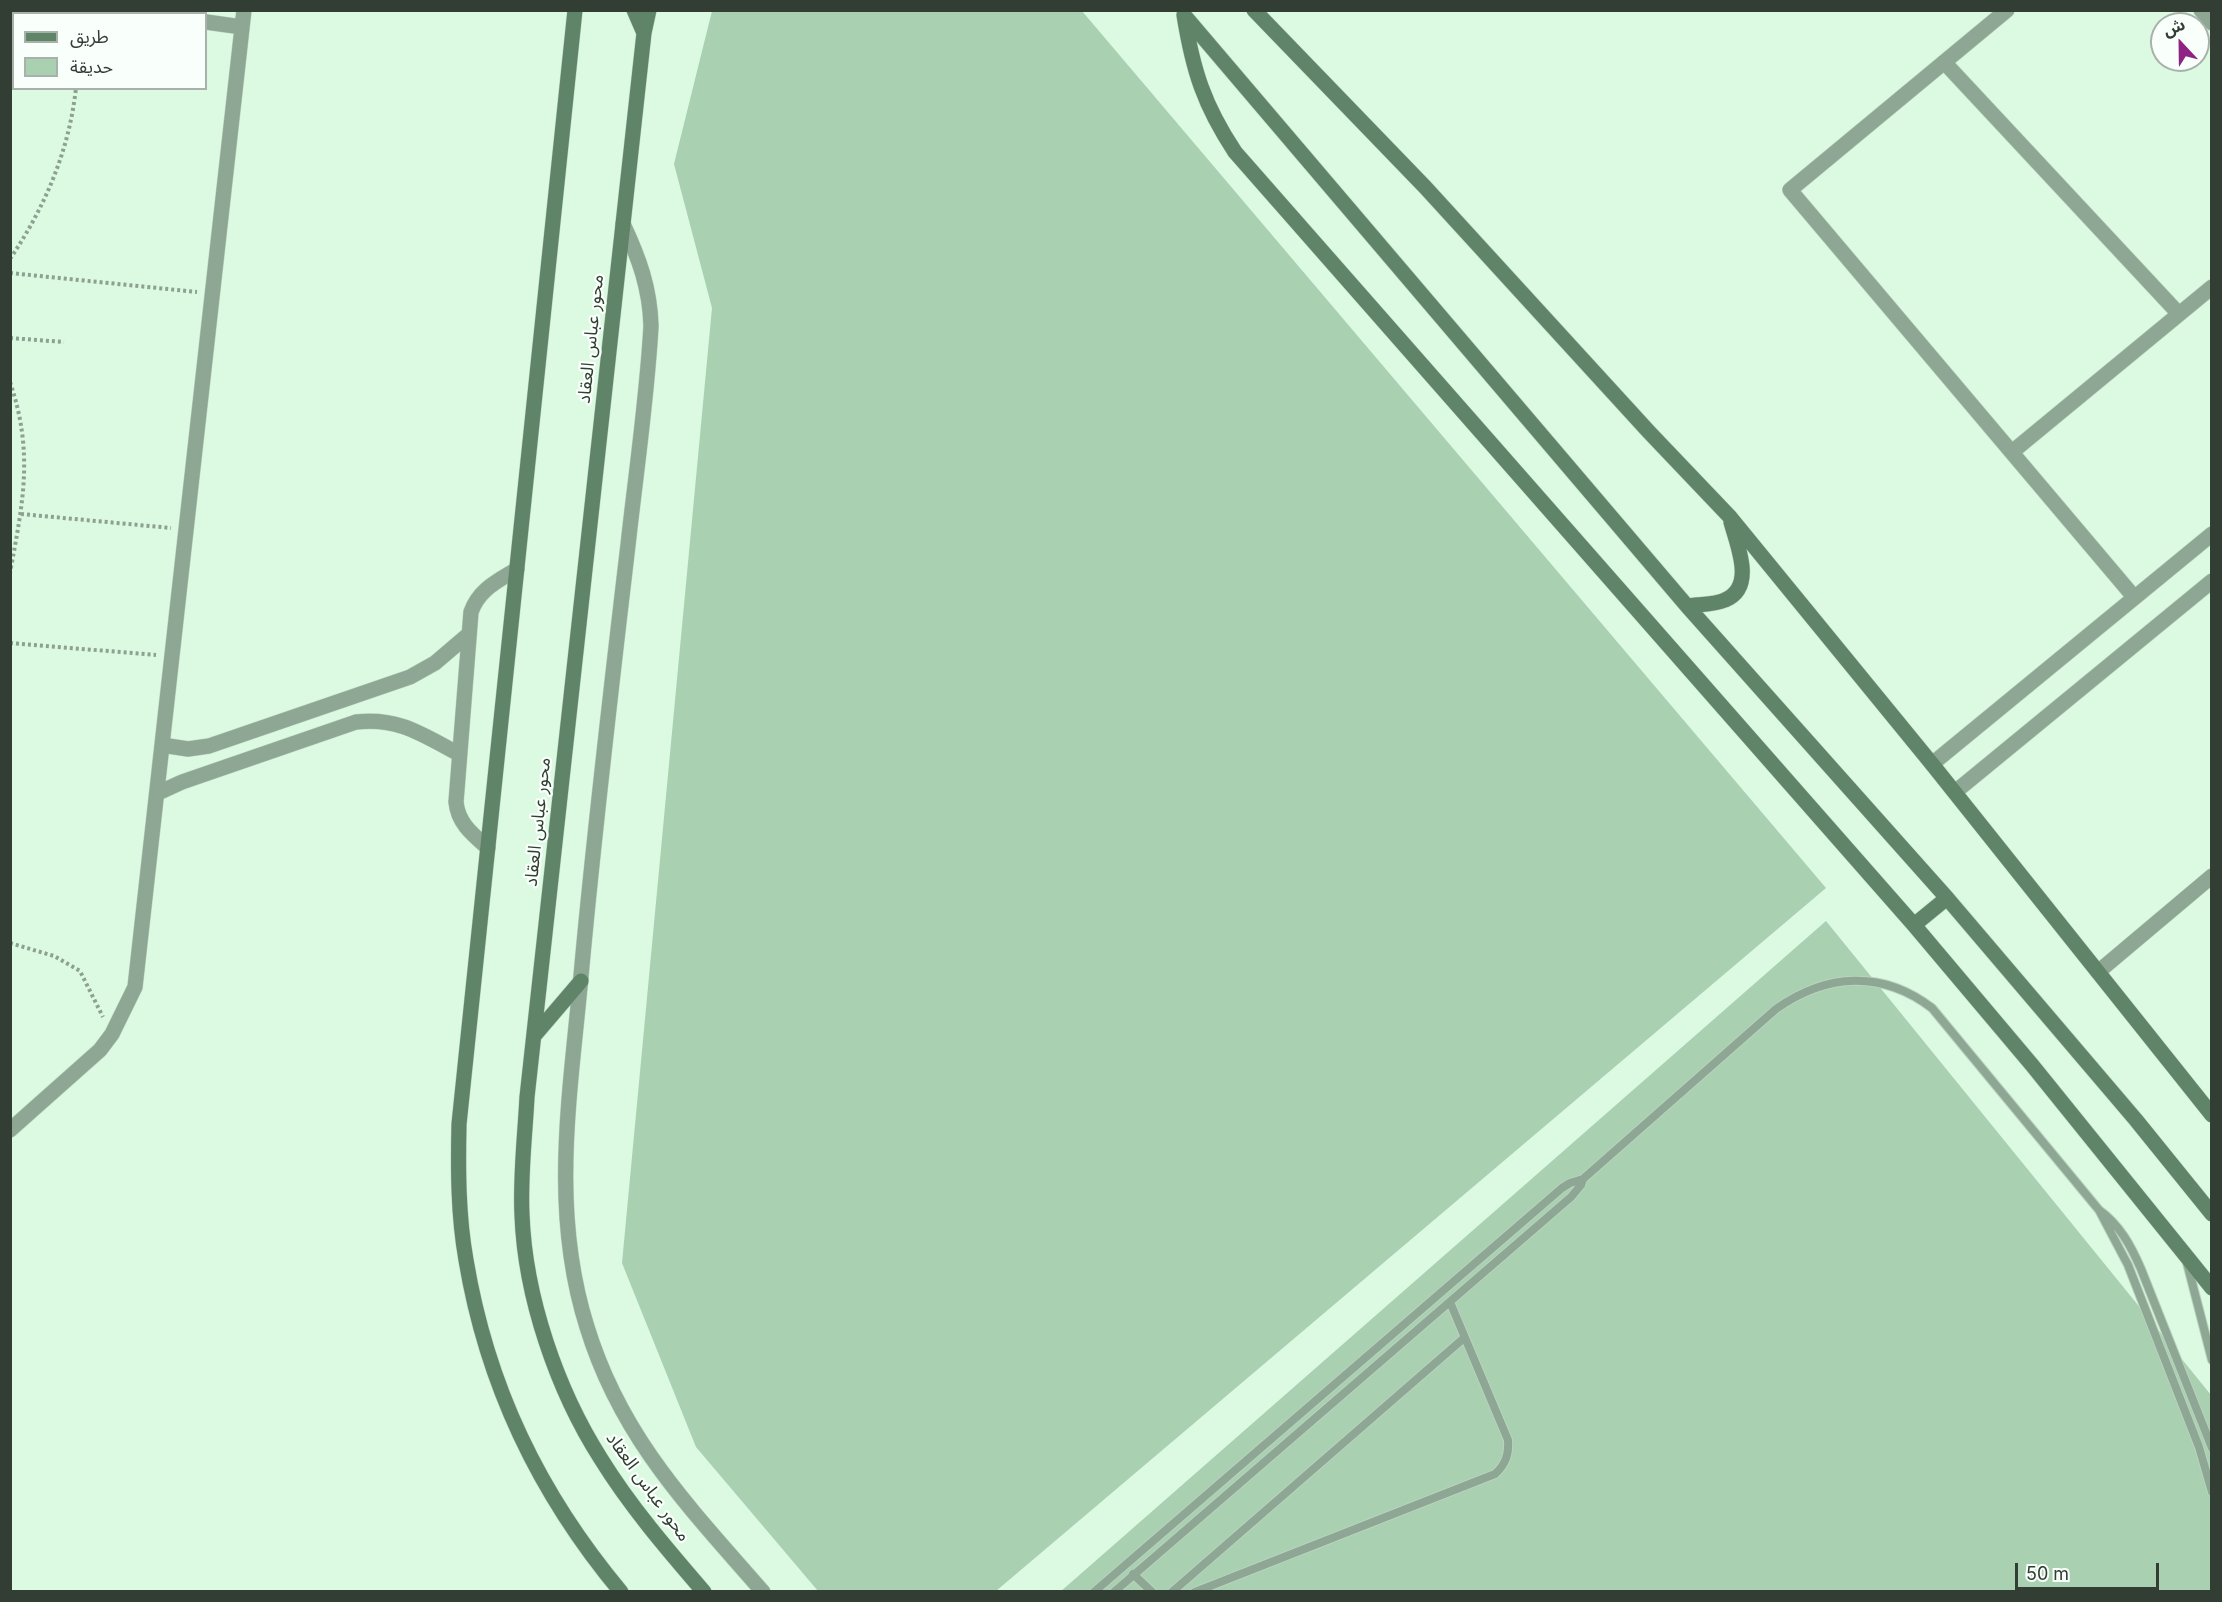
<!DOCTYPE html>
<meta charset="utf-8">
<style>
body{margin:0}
#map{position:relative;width:2222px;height:1602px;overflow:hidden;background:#dcf9e2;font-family:Inter,"Noto Sans Arabic",sans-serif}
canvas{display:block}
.frame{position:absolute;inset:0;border:12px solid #323d34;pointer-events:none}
.legend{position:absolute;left:12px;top:12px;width:195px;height:78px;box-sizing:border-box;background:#f9fffa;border:2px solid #a9b1ab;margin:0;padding:8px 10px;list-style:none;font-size:18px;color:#323d34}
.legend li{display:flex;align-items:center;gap:12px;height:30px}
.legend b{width:30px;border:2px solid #a9b1ab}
.north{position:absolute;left:2150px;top:12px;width:60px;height:60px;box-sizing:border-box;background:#f9fffa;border:2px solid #a9b1ab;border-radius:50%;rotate:338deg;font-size:16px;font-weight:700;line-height:24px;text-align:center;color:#323d34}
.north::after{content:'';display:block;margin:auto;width:21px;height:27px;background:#8e2285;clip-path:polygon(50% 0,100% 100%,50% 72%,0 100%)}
.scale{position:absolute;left:2015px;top:1563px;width:144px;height:27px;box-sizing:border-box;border:3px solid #323d34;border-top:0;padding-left:8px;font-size:18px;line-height:21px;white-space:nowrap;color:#323d34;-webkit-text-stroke:4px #f9fffa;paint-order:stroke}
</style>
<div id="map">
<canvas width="2222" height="1602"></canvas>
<div class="frame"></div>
<ul class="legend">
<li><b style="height:8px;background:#5f8468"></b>طريق</li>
<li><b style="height:16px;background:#a8d0b1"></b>حديقة</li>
</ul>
<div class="north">ش</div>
<div class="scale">50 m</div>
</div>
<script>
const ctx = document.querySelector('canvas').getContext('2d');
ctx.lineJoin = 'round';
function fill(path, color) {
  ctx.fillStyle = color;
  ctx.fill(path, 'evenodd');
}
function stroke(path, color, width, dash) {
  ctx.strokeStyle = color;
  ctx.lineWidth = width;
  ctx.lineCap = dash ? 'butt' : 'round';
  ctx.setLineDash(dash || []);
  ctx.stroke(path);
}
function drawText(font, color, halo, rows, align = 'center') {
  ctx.font = font + ' Inter,"Noto Sans Arabic",sans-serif';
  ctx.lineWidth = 4.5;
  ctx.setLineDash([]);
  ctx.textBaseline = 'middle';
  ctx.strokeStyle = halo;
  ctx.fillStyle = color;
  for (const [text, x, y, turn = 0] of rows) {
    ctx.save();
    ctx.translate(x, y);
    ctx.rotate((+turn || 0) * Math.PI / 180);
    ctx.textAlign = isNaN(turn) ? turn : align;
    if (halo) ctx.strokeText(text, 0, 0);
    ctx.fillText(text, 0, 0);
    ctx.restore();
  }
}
fill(new Path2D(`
 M712 11H1082L1826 888 996 1591H818L696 1447 622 1263 712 308 674 164Z
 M1826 921 2211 1395V1591L1060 1592Z`), '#a8d0b1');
const lane = new Path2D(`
 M2099 1210 2128 1265 2199 1447 2212 1492
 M2187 1263 2212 1360
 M1133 1574 1152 1592
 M1094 1592 1562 1188 1570 1183 1583 1179
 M1114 1592 1571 1197 1581 1185 1583 1179 1776 1009C1827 973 1882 970 1932 1008L2099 1210C2120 1225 2131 1246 2141 1269L2212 1448
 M1172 1592 1464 1338
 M1195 1592 1495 1474C1506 1464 1509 1454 1508 1440L1450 1302`);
const street = new Path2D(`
 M101 10 127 14
 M2007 10 1790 190 2134 597
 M2201 10 2212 23
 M206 22 242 27
 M1944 62 2179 314
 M623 224C639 258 650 288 651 326 647 399 636 472 628 545 611 689 594 832 581 976 570 1096 550 1210 587 1327 621 1438 689 1507 763 1592
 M2012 452 2212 287
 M162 745 188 749 209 746 410 677 435 663 469 634
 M1932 764 2212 534
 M1955 792 2212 581
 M158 793 182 782 356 722C399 717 423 735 459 754
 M488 848C472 834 458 823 456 802L471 612C479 589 498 581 517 569
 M2098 972 2212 876
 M10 1130 100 1050 112 1034 135 987 244 10`);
const secondary = new Path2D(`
 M575 10 459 1124C458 1169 458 1215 466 1260 487 1386 539 1494 621 1592
 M634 10 644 33
 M649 10 644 33 527 1097C525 1136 520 1176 522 1215 525 1297 557 1390 601 1459 630 1506 667 1549 704 1592
 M1254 10 1425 187 1649 432 1730 517 1932 764 2212 1115
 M1184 15C1193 71 1204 105 1235 152L1914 925 2032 1065 2212 1288
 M1184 15 1687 606 1947 898 2136 1120 2212 1214
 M1687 606C1699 604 1714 605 1725 600 1756 587 1737 545 1731 522
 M1914 925 1947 898
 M534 1036 581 981`);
stroke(lane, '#bad3bf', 10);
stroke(street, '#bad3bf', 16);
stroke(secondary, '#bad3bf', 16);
stroke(new Path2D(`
 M10 259C45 207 69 151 76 88
 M10 273 197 292
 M10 338 64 342
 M10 382C34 453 23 502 10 573
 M21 514 171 528
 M10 643 156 655
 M10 943 54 956 80 971 103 1017`), '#8da191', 4, [3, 3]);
stroke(lane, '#8ea794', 8);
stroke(street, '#8ea794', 15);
stroke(secondary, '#5f8468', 15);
drawText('18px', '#323d34', '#f9fffa', [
 ["محور عباس العقاد",591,339,-84],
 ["محور عباس العقاد",538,822,-84],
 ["محور عباس العقاد",648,1487,54]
]);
</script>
